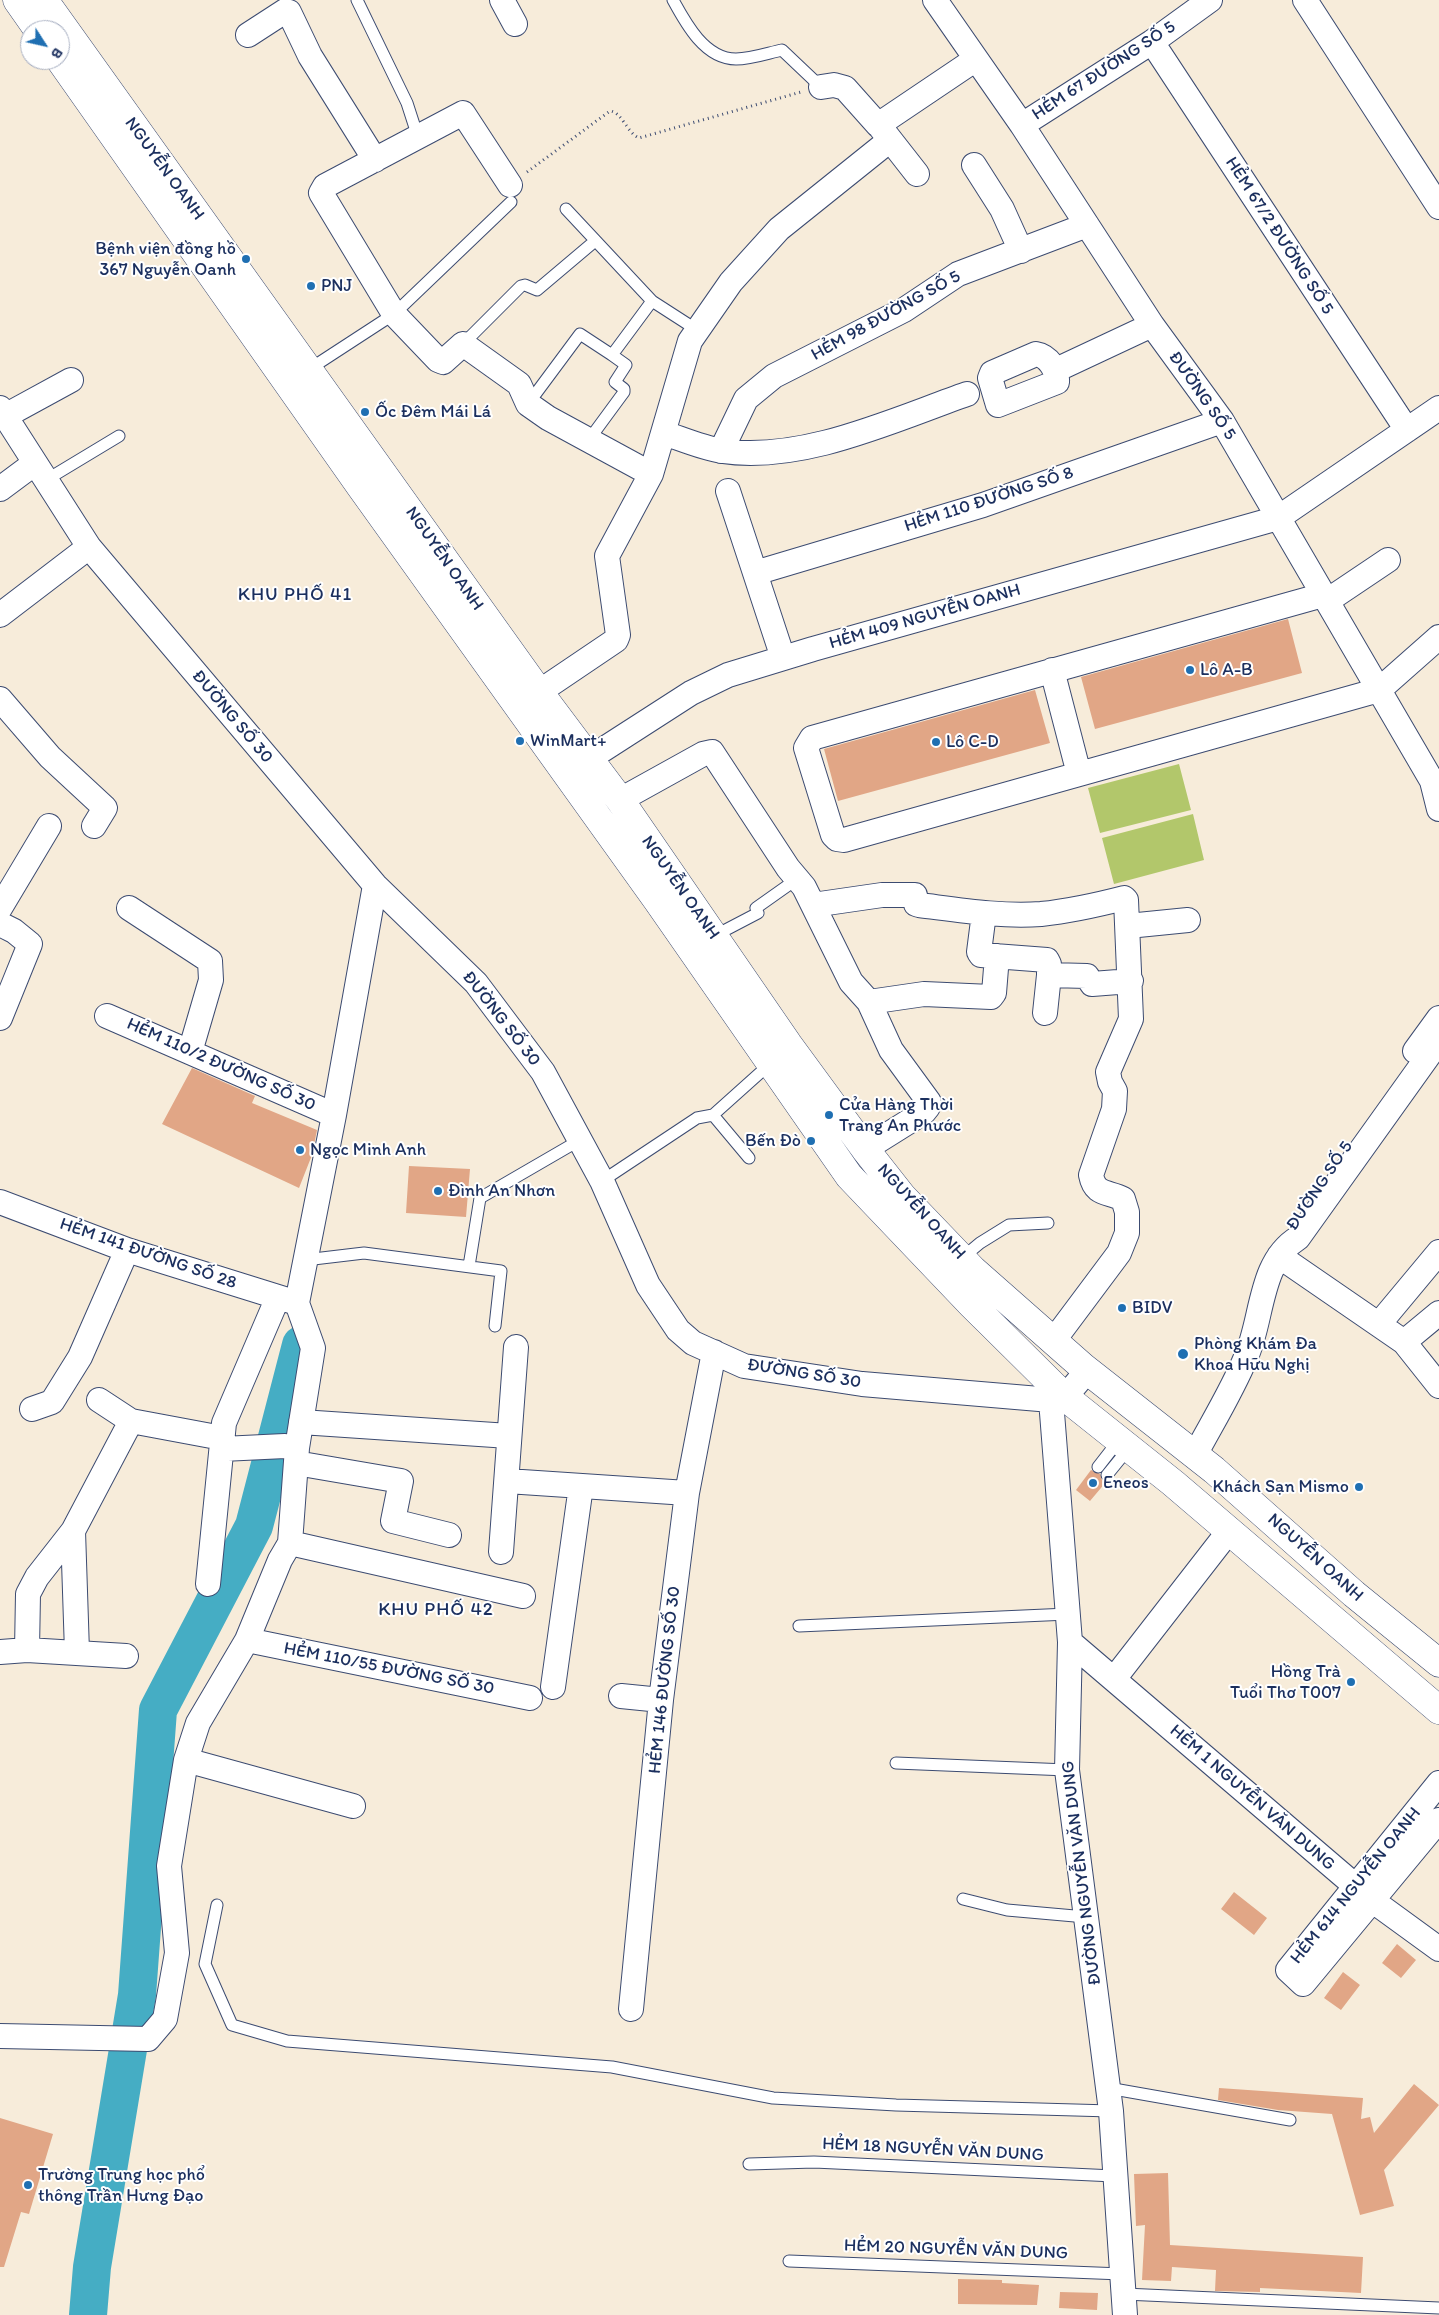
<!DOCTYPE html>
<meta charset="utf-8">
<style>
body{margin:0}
#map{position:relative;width:1439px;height:2315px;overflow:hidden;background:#f7ecda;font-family:Itim,sans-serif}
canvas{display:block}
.north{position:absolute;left:20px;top:20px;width:50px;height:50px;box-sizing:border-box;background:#fff;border:1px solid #a4acbf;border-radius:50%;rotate:125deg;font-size:14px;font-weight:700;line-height:20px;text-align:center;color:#1b2f5e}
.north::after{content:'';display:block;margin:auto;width:18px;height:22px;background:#1f6fb2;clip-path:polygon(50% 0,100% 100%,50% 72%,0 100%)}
</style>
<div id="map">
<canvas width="1439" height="2315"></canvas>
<div class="north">B</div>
</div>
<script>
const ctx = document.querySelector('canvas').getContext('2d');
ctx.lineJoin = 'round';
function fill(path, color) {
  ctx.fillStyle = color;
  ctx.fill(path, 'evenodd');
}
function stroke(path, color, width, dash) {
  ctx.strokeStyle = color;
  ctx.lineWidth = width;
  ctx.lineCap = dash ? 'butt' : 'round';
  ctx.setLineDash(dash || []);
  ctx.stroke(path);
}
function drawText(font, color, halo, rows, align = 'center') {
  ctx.font = font + ' Itim,sans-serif';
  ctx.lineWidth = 4;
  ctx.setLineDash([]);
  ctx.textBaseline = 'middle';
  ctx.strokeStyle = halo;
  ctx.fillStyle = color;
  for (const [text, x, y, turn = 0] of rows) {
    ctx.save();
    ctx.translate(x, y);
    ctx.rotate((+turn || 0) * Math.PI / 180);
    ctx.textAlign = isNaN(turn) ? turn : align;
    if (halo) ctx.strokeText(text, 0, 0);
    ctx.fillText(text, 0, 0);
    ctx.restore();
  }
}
fill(new Path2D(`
 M1179 764 1191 810 1100 833 1088 788Z
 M1193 814 1204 860 1114 884 1102 838Z`), '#b2c76b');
stroke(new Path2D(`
 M88 2315 92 2267 137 1995 158 1710 254 1526 301 1345`), '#45adc4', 38);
fill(new Path2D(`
 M1288 619 1302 673 1095 729 1081 677Z
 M1035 690 1050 743 838 801 824 749Z
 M192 1068 255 1096 252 1103 317 1130 312 1155 299 1188 162 1124Z
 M409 1166 470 1169 466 1217 406 1213Z
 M1091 1470 1100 1474 1102 1480 1106 1482 1090 1501 1076 1490Z
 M1234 1892 1267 1918 1254 1935 1221 1909Z
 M1397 1944 1416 1960 1401 1978 1382 1963Z
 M1343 1972 1360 1985 1341 2010 1324 1998Z
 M1414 2084 1439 2105 1384 2170 1394 2206 1360 2215 1332 2114 1278 2110 1218 2100 1219 2088 1363 2098 1361 2119 1370 2117 1374 2133Z
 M0 2118 53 2134 29 2214 21 2212 4 2267H0Z
 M1168 2173 1170 2245 1363 2257 1361 2293 1260 2288V2292L1215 2291 1216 2270 1172 2267 1171 2281 1142 2280 1145 2225 1136 2226 1134 2174Z
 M958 2279 1002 2280V2283L1039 2285 1037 2305 958 2304Z
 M1060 2292 1098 2293 1097 2310 1059 2308Z`), '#e1a686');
const service = new Path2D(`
 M357 0 407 103 418 137
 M673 0C686 24 705 59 736 59 751 59 768 53 782 50L821 87
 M566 209 652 301 697 330
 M463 344 521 286 525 285 537 290 595 241
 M308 370 394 314 511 202
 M528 404 580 334 612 355 652 301
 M588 441 624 392V389L615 382 626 365 612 355
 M46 480 119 436
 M714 936 758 913 756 908 797 879
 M749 1158 713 1115 771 1063
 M602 1181 697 1118 713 1115
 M962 1258 980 1243 1009 1225 1048 1223
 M305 1260 364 1253 501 1271 495 1326
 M469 1266 480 1198 580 1140
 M1098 1467 1119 1440
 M1107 1475 1129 1448
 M799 1626 1068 1614
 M896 1763 1067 1770
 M963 1899 1007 1910 1086 1917
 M217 1905 205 1964 232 2025 287 2041 612 2067 773 2098 896 2105 1111 2111
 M1108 2088 1290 2120
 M749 2164 814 2162 1114 2176
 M789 2261 1122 2274
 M1124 2294 1439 2308`);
const minor = new Path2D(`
 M502 0 515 24
 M935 0 1022 125 1152 325 1222 421 1432 781 1439 809
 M1305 0 1439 207
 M248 35 285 11 289 12 310 56 375 160
 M1152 42 1407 430
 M821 87 834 85 845 88 878 125 976 59
 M1022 125 1152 42 1210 0
 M881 128 917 174
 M974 165 1002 209 1021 251
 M510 185 463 113 325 186 321 193 394 314 438 360 443 362 463 344 519 384 528 404 548 418 651 474
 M1036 354C1048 356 1058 370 1057 382L998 405 990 378 992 373Z
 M1056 370 1152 325
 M0 408 89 547 375 885 476 983 543 1072 602 1181 648 1285 678 1330 693 1343 744 1366 862 1384 1051 1400 1065 1397 1087 1371
 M5 416 71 380
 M664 433C682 439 703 448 722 451 802 463 893 420 967 394
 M721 451 746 399 774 376 904 310 958 274 1087 225
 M0 489 35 463
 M728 491 783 658
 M755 573 983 505 1222 421
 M1323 595 812 738 806 748 833 835 837 839 844 840 1379 690 1439 637
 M1327 601 1388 560
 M0 615 89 547
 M1052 670 1079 774
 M539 692 616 640 618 635 607 556 651 474 690 341 731 282 779 229 890 140
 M0 699 50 757 105 808 94 826
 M590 758 691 693 728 675 813 649 1278 518 1439 408
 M620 800 703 754 712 752 788 868 804 887 851 982 869 1002 891 1050 929 1102 928 1107 924 1112 865 1149
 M813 905 882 895H915L916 904 919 905C959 910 1001 917 1041 914 1070 911 1097 905 1124 898L1126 900 1131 1019 1108 1072 1110 1082 1115 1091 1114 1109 1091 1175C1095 1196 1108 1191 1123 1199L1127 1212V1233L1119 1253 1054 1340
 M0 908 49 826
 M129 908 210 961 211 980 190 1052
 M984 913 979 952 981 955 1047 960 1049 964V975L1087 976 1092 984 1131 981
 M0 924 14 931 30 944 0 1018
 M1128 926 1188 920
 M869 1002 924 994 991 997 994 993 997 956
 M1045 1013 1049 975
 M107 1016 334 1115
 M1415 1051 1439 1018
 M0 1202 127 1250 297 1303
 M1279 1256 1404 1342 1439 1313
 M1379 1324 1439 1252
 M1404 1342 1439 1386
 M99 1400 131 1421 222 1438
 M1051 1400 1070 1642 1067 1770 1111 2111 1125 2315
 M32 1409 52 1402 80 1357 127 1250
 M301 1422 509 1436
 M222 1449 285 1446 297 1448
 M1195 1455C1212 1423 1232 1391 1246 1357 1263 1319 1259 1262 1298 1238L1439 1041
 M296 1463 401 1481 393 1521 449 1535
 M507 1481 687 1493
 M290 1543 523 1596
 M501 1552 516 1347
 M208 1584 224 1423 278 1297
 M247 1640 530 1698
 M1070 1642 1373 1901 1439 1949
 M27 1650 28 1594 37 1577 73 1531
 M0 1652 27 1650 126 1656
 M77 1652 73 1531 131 1421
 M1114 1679 1229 1531
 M553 1687 581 1486
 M621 1696 661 1700
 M186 1760 353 1806
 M1439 1783 1288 1970 1303 1984 1439 1820
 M631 2009 661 1700 687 1493 714 1352
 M0 2036 148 2039 165 2019 177 1953 169 1866 186 1760 198 1723 247 1640 280 1560 290 1543 297 1448 313 1348 297 1303 334 1115 375 885`);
const primary = new Path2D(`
 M17 0 38 30
 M44 0 539 692 620 800 788 1044 865 1149 902 1196 973 1270 1083 1367 1214 1470 1354 1594 1439 1663
 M60 60 360 486 657 900 849 1176 972 1305 1065 1397 1173 1483 1439 1710`);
stroke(service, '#3c4b71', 13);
stroke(minor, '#3c4b71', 26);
stroke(primary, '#3c4b71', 29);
stroke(new Path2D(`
 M527 172 610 111C622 112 627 133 639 138L801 92`), '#3c4b71', 3, [1, 4]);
stroke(service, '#fff', 11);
stroke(minor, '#fff', 24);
stroke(primary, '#fff', 28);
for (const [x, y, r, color] of [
 [246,259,5,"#1f6fb2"],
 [311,286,5,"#1f6fb2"],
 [365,412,5,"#1f6fb2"],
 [1190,670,5,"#1f6fb2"],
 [520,741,5,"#1f6fb2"],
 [936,742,5,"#1f6fb2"],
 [829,1115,5,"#1f6fb2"],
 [811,1141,5,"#1f6fb2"],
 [300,1150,5,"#1f6fb2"],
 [438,1191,5,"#1f6fb2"],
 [1122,1308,5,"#1f6fb2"],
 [1183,1354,6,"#1f6fb2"],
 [1093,1483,5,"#1f6fb2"],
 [1359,1487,5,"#1f6fb2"],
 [1351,1682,5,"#1f6fb2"],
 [28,2185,5,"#1f6fb2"]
]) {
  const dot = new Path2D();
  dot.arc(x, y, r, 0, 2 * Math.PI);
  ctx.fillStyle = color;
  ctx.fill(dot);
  stroke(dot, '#fff', 2);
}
drawText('18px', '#1b2f5e', '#fff', [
 ["HẺM 67 ĐƯỜNG SỐ 5",1104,71,-33],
 ["NGUYỄN OANH",164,169,54],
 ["HẺM 67/2 ĐƯỜNG SỐ 5",1279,236,57],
 ["HẺM 98 ĐƯỜNG SỐ 5",886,316,-29],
 ["ĐƯỜNG SỐ 5",1202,396,55],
 ["HẺM 110 ĐƯỜNG SỐ 8",989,500,-18],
 ["NGUYỄN OANH",444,559,55],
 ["HẺM 409 NGUYỄN OANH",925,617,-16],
 ["ĐƯỜNG SỐ 30",232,717,50],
 ["NGUYỄN OANH",680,888,55],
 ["ĐƯỜNG SỐ 30",501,1019,52],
 ["HẺM 110/2 ĐƯỜNG SỐ 30",221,1065,24],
 ["ĐƯỜNG SỐ 5",1320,1186,-56],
 ["NGUYỄN OANH",921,1212,48],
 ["HẺM 141 ĐƯỜNG SỐ 28",148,1254,19],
 ["ĐƯỜNG SỐ 30",804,1374,9],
 ["NGUYỄN OANH",1315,1558,42],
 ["HẺM 110/55 ĐƯỜNG SỐ 30",389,1669,11],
 ["HẺM 146 ĐƯỜNG SỐ 30",665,1680,-84],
 ["HẺM 1 NGUYỄN VĂN DUNG",1252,1798,41],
 ["ĐƯỜNG NGUYỄN VĂN DUNG",1082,1873,-97],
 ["HẺM 614 NGUYỄN OANH",1356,1886,-51],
 ["HẺM 18 NGUYỄN VĂN DUNG",933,2150,3],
 ["HẺM 20 NGUYỄN VĂN DUNG",956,2250,2]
]);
drawText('18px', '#1b2f5e', '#fff', [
 ["Bệnh viện đồng hồ",236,249,"right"],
 ["367 Nguyễn Oanh",236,270,"right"],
 ["PNJ",321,286],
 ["Ốc Đêm Mái Lá",375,412],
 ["Lô A-B",1200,670],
 ["WinMart+",530,741],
 ["Lô C-D",946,742],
 ["Cửa Hàng Thời",839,1105],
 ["Trang An Phước",839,1126],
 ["Bến Đò",801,1141,"right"],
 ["Ngọc Minh Anh",310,1150],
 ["Đình An Nhơn",448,1191],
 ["BIDV",1132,1308],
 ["Phòng Khám Đa",1194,1344],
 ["Khoa Hữu Nghị",1194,1365],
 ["Eneos",1103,1483],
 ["Khách Sạn Mismo",1349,1487,"right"],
 ["Hồng Trà",1341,1672,"right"],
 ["Tuổi Thơ T007",1341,1693,"right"],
 ["Trường Trung học phổ",38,2175],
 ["thông Trần Hưng Đạo",38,2196]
], 'left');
ctx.letterSpacing = '1px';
drawText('19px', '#1b2f5e', '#fff', [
 ["KHU PHỐ 41",295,595],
 ["KHU PHỐ 42",436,1610]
]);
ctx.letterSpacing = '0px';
</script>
